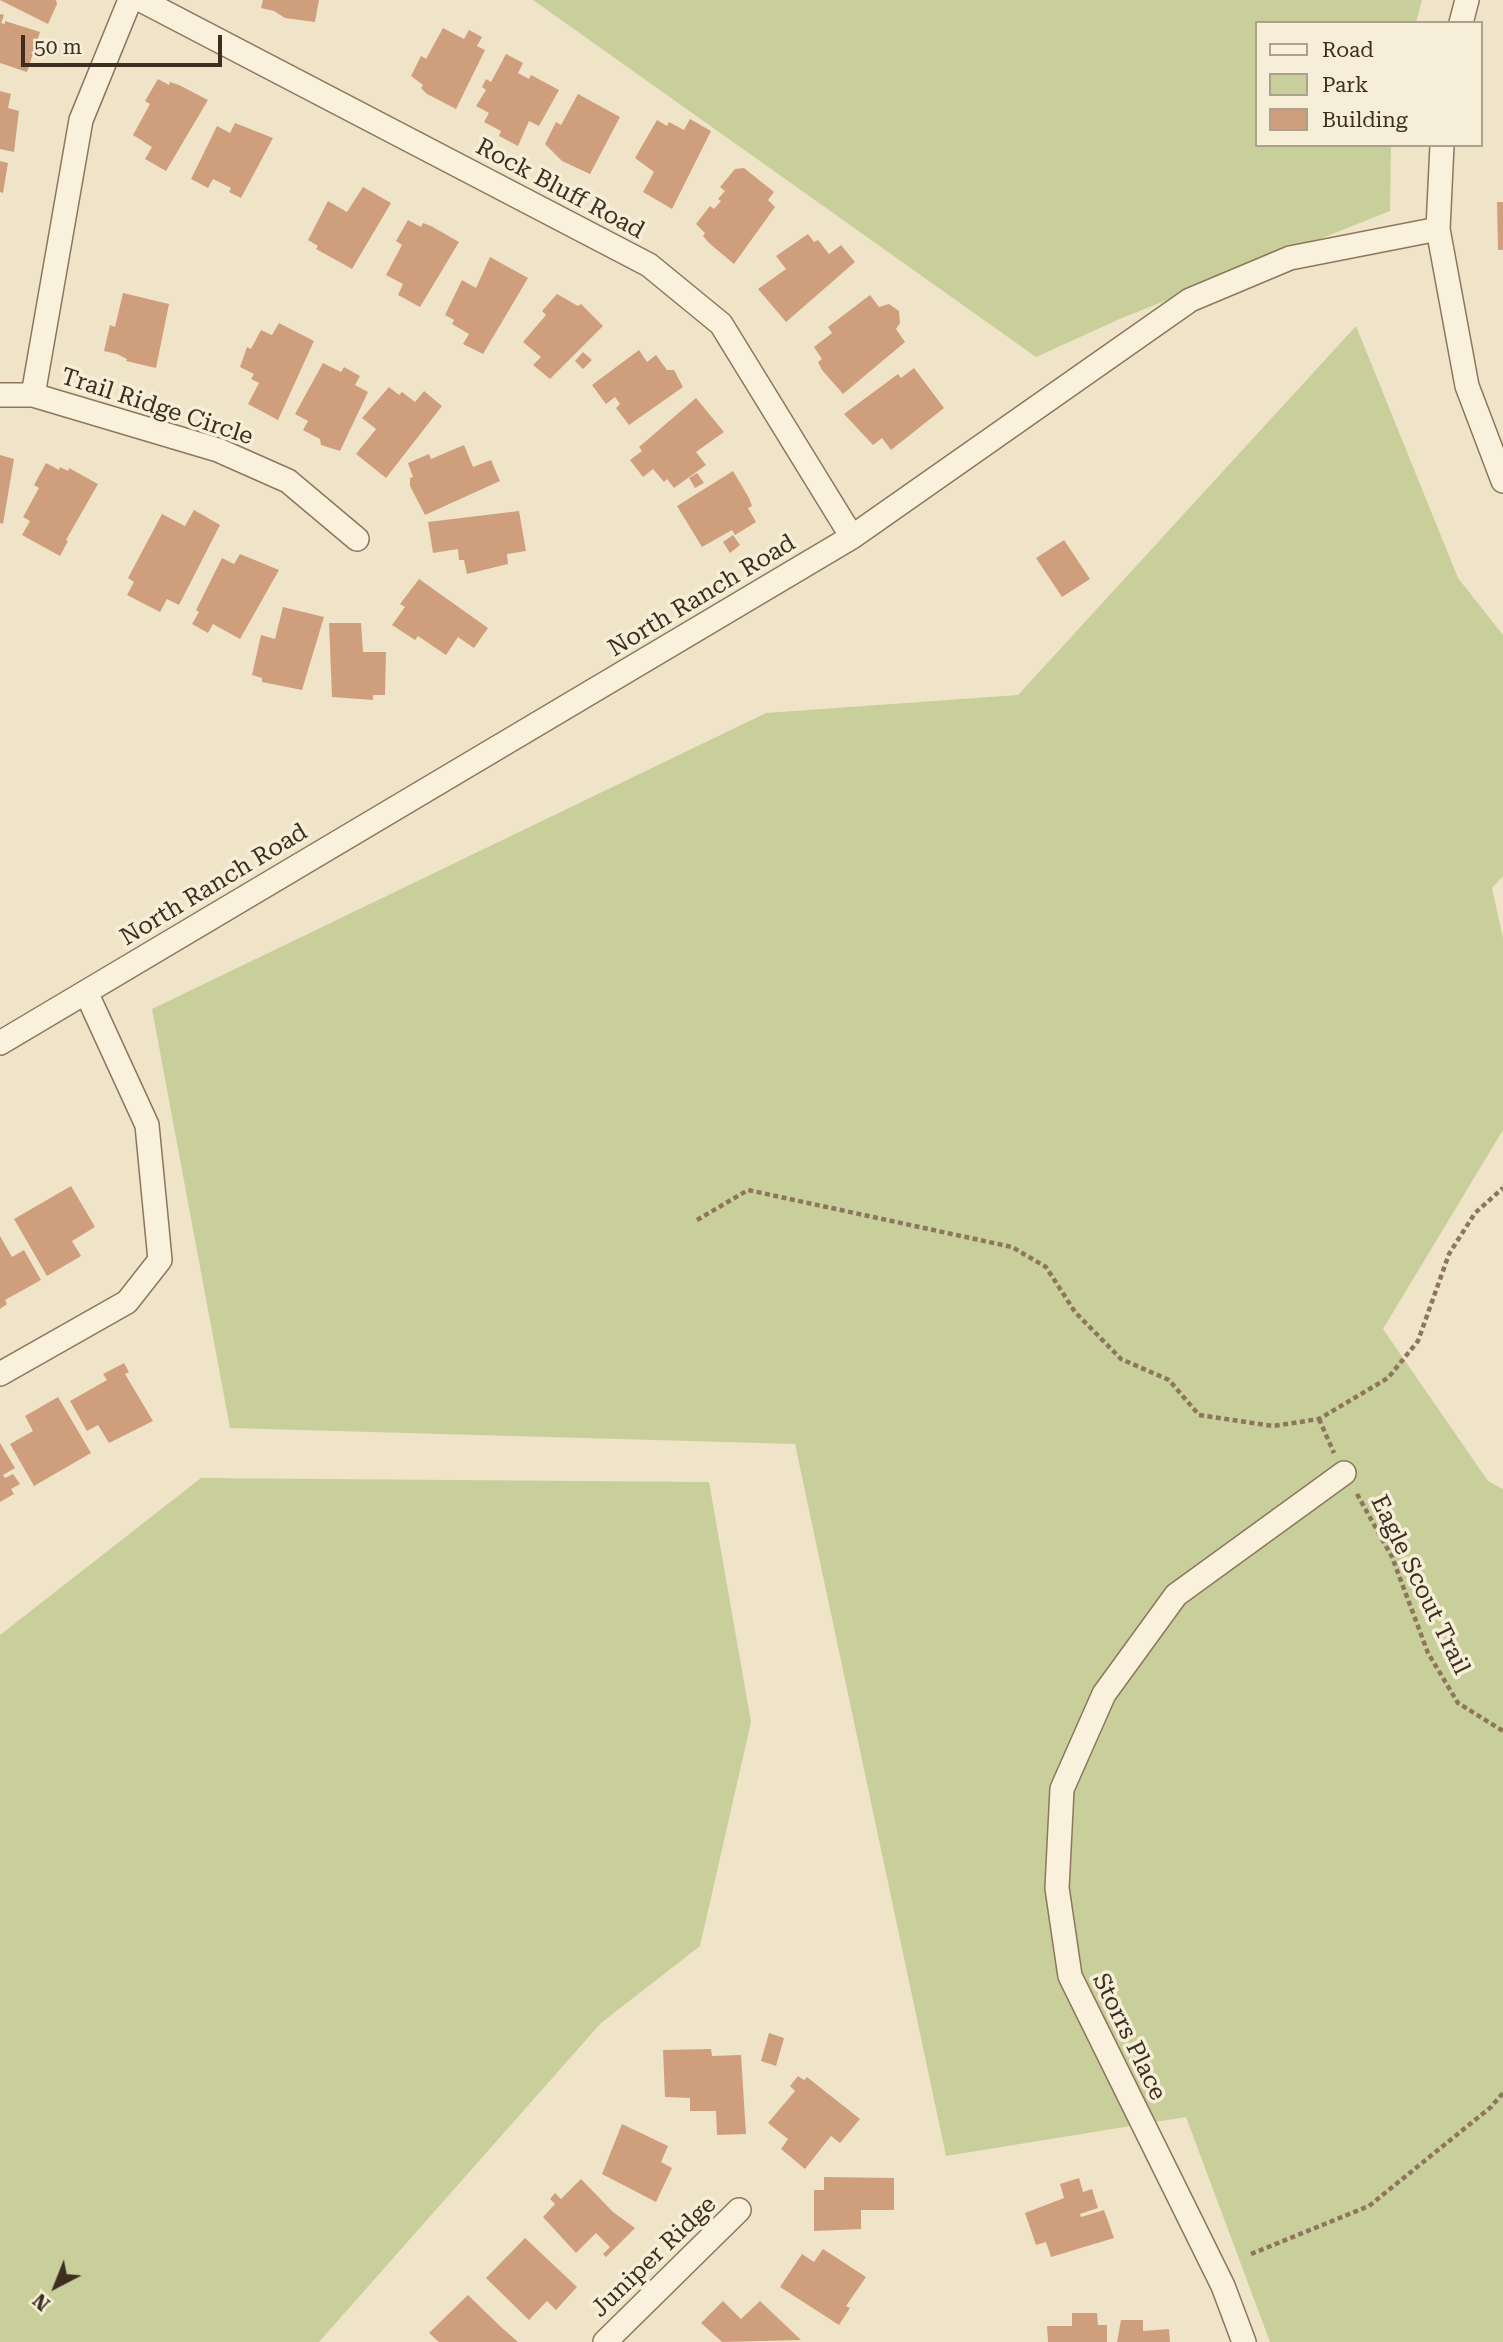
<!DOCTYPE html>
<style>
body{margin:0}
#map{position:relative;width:1503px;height:2342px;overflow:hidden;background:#f0e4c8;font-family:"Roboto Serif",serif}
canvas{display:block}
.legend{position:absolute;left:1255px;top:21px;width:228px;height:126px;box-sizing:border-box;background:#f7eed8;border:2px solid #ada18e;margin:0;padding:9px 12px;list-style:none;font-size:21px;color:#3d2e20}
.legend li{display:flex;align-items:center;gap:14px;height:35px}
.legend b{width:35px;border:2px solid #ada18e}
.north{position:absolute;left:21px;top:2251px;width:70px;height:70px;-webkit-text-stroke:5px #f7eed8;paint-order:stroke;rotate:222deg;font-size:19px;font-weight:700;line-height:28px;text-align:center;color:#3d2e20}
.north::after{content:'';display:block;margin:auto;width:24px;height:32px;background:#3d2e20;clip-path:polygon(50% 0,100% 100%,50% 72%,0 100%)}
.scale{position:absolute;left:21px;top:35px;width:201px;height:32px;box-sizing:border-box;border:4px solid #3d2e20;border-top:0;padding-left:9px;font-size:21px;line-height:24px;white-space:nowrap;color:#3d2e20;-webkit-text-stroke:5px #f7eed8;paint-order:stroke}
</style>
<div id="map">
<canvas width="1503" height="2342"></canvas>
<ul class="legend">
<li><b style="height:9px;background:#faf1dc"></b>Road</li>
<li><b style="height:19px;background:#c9cf9b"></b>Park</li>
<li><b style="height:19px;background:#cf9f7d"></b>Building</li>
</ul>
<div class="north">N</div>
<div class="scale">50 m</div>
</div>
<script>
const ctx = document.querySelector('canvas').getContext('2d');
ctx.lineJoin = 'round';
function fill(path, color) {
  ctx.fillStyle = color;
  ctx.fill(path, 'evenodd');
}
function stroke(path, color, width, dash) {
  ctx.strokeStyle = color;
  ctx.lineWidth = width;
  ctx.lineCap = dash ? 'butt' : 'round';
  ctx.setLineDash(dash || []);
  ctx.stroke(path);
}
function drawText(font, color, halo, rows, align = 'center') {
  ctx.font = font + ' "Roboto Serif",serif';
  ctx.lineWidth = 7;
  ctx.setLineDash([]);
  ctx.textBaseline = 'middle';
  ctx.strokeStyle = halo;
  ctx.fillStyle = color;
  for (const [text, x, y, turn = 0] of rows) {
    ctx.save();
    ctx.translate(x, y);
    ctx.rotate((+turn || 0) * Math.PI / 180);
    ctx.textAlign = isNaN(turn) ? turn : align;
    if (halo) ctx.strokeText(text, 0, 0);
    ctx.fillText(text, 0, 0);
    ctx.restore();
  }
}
fill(new Path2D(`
 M533 0H1422L1416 23H1256V145H1391L1390 211 1122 318 1036 357Z
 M1356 326 1458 578 1503 635V876L1492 888 1503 938V1130L1383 1329 1488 1481 1503 1489V2342H1270L1186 2117 946 2156 795 1444 230 1428 152 1009 766 713 1018 695Z
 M201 1478 709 1482 751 1722 700 1946 601 2023 319 2342H0V1635Z`), '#c9cf9b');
fill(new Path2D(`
 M0 0H56L57 4 48 24Z
 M263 0H319L315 22 285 18 274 11 261 8Z
 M0 14 4 15 1 23 5 24V21L40 32 27 72 0 63Z
 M443 28 464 39 469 30 482 37 477 46 485 50 456 109 427 94 421 88 423 85 411 76 421 56 426 59Z
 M506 54 523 63 518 73 529 79 531 75 559 90 539 126 529 121 518 146 499 136 501 131 484 122 489 113 476 106 486 90 482 87 486 79 491 82Z
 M158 79 169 85 170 82 179 85 208 100 166 171 145 159 152 147 133 135 150 104 145 101Z
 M0 91 11 94 8 108 19 111 14 152 0 149Z
 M578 94 620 117 590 174 562 161 545 144 556 122 561 125Z
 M690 119 711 131 672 209 643 192 654 172 635 158 657 120 667 126 669 122 684 130Z
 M235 123 273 138 241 198 229 192 231 188 213 179 208 188 191 179 217 126 230 133Z
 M0 161 8 163 3 193 0 192Z
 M744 168 774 192 768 200 775 207 734 264 709 243 703 236 705 233 696 224 710 206 714 209 721 201 718 199 725 191 720 187 735 169Z
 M363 187 391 203 352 269 316 249 318 246 308 240 328 201 347 212Z
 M1497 202H1503V250H1498Z
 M408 220 421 227 423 223 431 226 459 242 420 307 398 295 403 284 386 275 402 245 396 241Z
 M808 234 814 242 818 240 829 254 841 245 855 262 786 322 758 289 786 269 776 256Z
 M490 257 528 278 483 354 463 344 469 334 452 324 454 320 445 315 462 280 476 288Z
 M123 293 169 304 156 368 126 361 127 359 117 354 104 351 110 325 115 327Z
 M557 294 578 306 581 304 603 326 550 379 533 365 541 357 523 342 546 315 542 311Z
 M870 295 879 307 889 304 899 311 900 323 896 329 905 342 843 394 822 370 818 362 822 359 814 347 832 333 828 327Z
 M279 323 314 341 278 420 248 404 259 383 251 379 254 374 240 367 247 347 251 349 261 330 272 335Z
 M639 350 647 362 656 355 667 370H674L683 387 629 425 616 408 620 404 615 397 606 404 592 385Z
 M583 352 592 360 583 369 575 361Z
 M323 363 341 372 344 367 360 376 355 385 368 392 340 451 321 445 320 439 303 430 308 421 295 414Z
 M914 368 944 408 891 450 882 438 873 445 844 414 898 374 901 378Z
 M389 387 399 395 402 392 415 402 424 391 442 406 386 478 356 454 376 429 362 418Z
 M696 398 724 432 696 452 706 465 674 488 667 479 664 482 653 469 643 477 630 460 642 451 639 447Z
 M464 445 473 467 491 460 500 481 425 515 410 486V478L413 477 408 463 429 454 431 459Z
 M0 455 14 459 3 524 0 523Z
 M46 463 59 470 60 467 68 471 69 468 98 484 66 540 68 541 60 556 22 535 30 521 23 517 39 488 34 485Z
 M733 471 749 498 752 506 748 508 756 522 735 535 732 530 702 547 677 506Z
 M697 473 704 483 695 488 689 478Z
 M194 510 220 525 179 605 167 599 160 612 127 595 134 582 128 578 162 514 185 526Z
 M519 511 526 551 507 554 508 564 467 574 464 560H459L458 549 433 553 428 522Z
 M733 535 740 545 730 553 723 542Z
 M1064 540 1090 579 1062 597 1036 558Z
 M240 554 279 570 240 639 213 624 208 633 192 624 199 612 196 610 222 558 234 564Z
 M419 579 488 628 474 648 458 637 446 655 418 636 415 640 392 625 405 607 400 604Z
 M283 607 324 617 302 690 262 682V678L252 675 261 635 275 639Z
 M329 623H361L363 652H386L385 695H373V700L332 697Z
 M71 1186 95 1227 72 1241 81 1256 47 1276 14 1219Z
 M0 1236 12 1257 24 1250 41 1280 5 1300 7 1304 0 1309Z
 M124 1363 129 1372 125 1374 153 1421 109 1443 98 1425 87 1431 70 1401 107 1380 103 1374Z
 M58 1397 91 1453 34 1486 10 1444 33 1431 25 1416Z
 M0 1443 15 1468 3 1475 5 1478 13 1474 20 1484 11 1489 14 1494 0 1502Z
 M769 2033 784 2038 776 2066 761 2061Z
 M711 2049 712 2056 741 2055 746 2134 717 2135 716 2111H690V2098L665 2097 663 2050Z
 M798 2076 804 2080 807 2077 860 2119 840 2143 831 2136 805 2169 781 2149 788 2139 768 2123 795 2091 790 2086Z
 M622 2124 668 2146 661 2162 672 2168 656 2202 602 2174Z
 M824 2177 894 2178V2210H861V2229L814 2231V2190H824Z
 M1079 2178 1083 2192 1092 2189 1098 2208 1080 2214 1081 2217 1104 2210 1114 2238 1051 2257 1046 2242 1036 2245 1025 2213 1064 2198 1060 2184Z
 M581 2179 613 2212 635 2228 606 2257 603 2254 610 2247 596 2233 576 2253 543 2217 555 2204 550 2199 555 2193 561 2199Z
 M525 2238 577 2287 556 2310 547 2301 529 2320 486 2278Z
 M823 2249 866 2277 846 2306 850 2308 839 2325 780 2287 802 2254 814 2262Z
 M468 2295 501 2327 518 2342H439L429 2333Z
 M723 2301 741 2319 760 2301 801 2340 722 2342 701 2323Z
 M1072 2313H1097L1098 2325H1107V2342H1048L1047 2326H1072Z
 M1121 2320H1143V2331L1169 2329 1170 2342H1117Z`), '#cf9f7d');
const street = new Path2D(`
 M141 0 649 265 721 324 852 537
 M1461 23 1467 0
 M1442 145 1438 229 1467 386 1503 481
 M0 395H33L218 450 288 481 357 539
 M33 395 81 120 130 0
 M0 1043 852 537 1190 300 1290 258 1438 229
 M0 1374 127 1302 160 1260 147 1125 86 992
 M605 2342 739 2210
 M1244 2342 1223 2286 1070 1976 1057 1888 1062 1789 1104 1694 1176 1595 1344 1473`);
stroke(street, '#8d765c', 26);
stroke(new Path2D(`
 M697 1220 748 1190 1012 1247 1046 1267 1075 1312 1121 1359 1169 1380 1199 1415 1273 1426 1319 1419 1388 1378 1418 1341 1449 1254 1475 1213 1503 1188
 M1319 1419 1334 1453
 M1357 1494 1392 1557 1428 1653 1458 1703 1503 1731
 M1251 2254 1369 2206 1491 2107 1503 2093`), '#8d765c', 4.5, [5, 3.5]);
stroke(street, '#faf1dc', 23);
drawText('24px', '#3d2e20', '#f7eed8', [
 ["Rock Bluff Road",560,189,28],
 ["Trail Ridge Circle",157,407,18],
 ["North Ranch Road",702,596,-31],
 ["North Ranch Road",214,885,-31],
 ["Eagle Scout Trail",1420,1585,64],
 ["Storrs Place",1129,2037,64],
 ["Juniper Ridge",654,2257,-44]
]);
</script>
